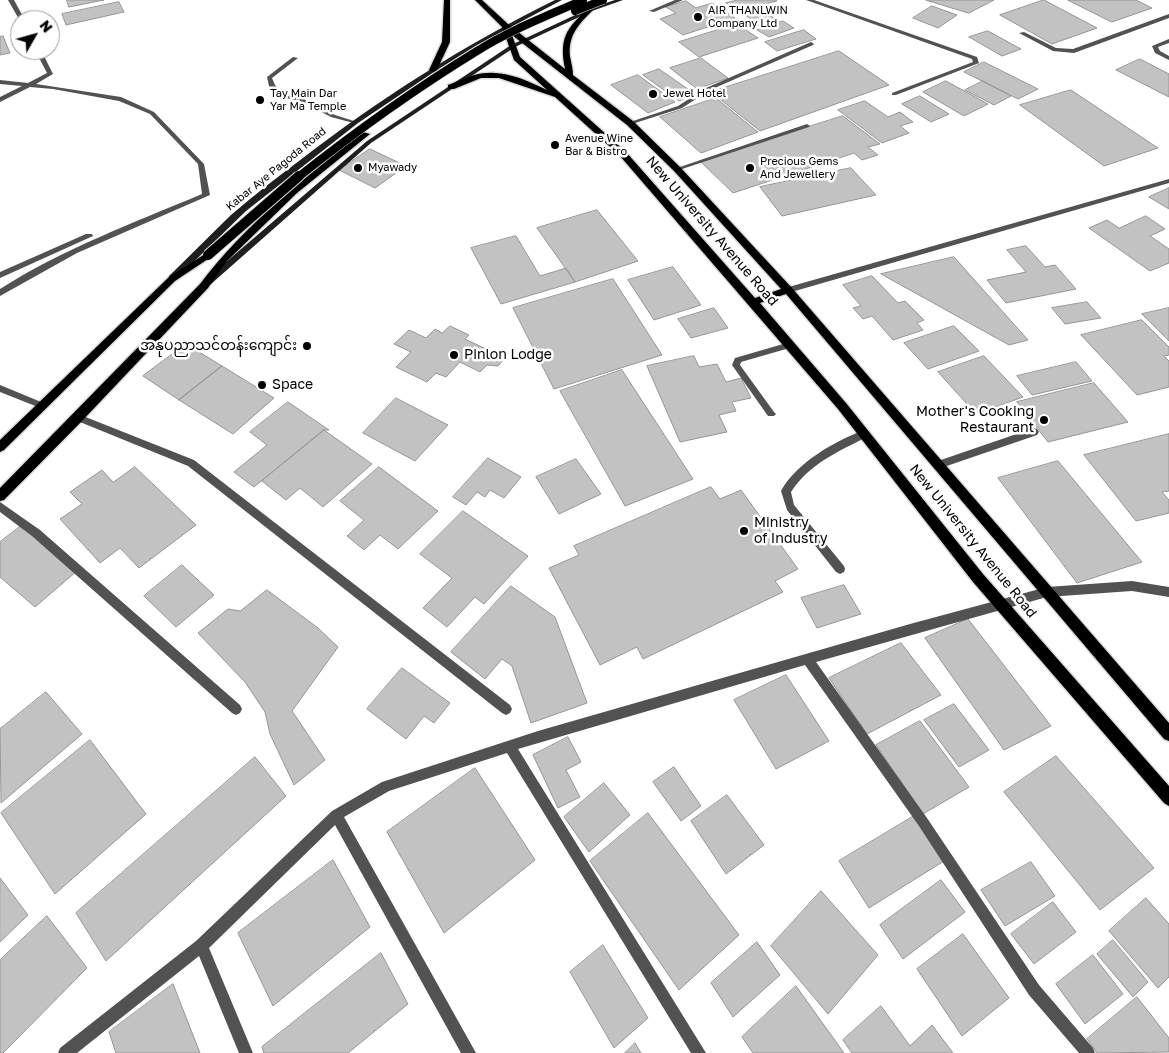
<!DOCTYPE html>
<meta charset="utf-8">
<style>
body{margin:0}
#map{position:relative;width:1169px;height:1053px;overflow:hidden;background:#fff;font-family:"Golos Text",sans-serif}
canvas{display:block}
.north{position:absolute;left:10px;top:10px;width:50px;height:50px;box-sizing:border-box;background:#fff;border:1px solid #999;border-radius:50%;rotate:52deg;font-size:14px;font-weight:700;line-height:20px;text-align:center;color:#000}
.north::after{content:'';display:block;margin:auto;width:18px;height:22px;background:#000;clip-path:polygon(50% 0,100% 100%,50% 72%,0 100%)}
</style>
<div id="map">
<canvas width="1169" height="1053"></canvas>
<div class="north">N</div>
</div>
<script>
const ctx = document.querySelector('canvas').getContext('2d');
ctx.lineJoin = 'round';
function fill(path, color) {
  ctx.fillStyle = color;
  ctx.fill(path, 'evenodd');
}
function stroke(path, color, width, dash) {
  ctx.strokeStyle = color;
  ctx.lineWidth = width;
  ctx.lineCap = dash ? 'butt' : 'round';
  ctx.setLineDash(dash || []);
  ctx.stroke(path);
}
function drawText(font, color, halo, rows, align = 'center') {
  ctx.font = font + ' "Golos Text","Noto Sans Myanmar",sans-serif';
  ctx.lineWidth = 5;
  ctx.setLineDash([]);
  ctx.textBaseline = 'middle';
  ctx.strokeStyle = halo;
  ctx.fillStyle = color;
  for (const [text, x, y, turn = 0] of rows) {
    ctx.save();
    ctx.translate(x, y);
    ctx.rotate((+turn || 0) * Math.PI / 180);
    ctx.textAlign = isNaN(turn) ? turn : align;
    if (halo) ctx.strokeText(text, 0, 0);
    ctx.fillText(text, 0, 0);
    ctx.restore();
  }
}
const building = new Path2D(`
 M67 0H104L69 7Z
 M738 0H776L777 1 737 11 726 3Z
 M926 0H994L969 13Z
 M1044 0 1097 28 1052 44 1000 15Z
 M1068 0H1136L1152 8 1112 22Z
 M686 1 696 8 712 3 735 18 683 35 660 19 676 13 666 7Z
 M119 2 124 12 66 25 62 14Z
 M932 6 957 15 938 28 913 18Z
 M762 9 778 21 760 26 744 14Z
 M783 21 794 28 769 37 757 30Z
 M737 24 758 38 699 57 679 42Z
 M804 30 816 39 777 51 765 42Z
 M988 31 1021 49 1002 56 969 37Z
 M3 36 10 53 0 55V37Z
 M839 51 889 85 760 131 711 92Z
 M701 58 728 78 697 89 670 68Z
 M1140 59 1169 74V97L1116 70Z
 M984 62 1038 89 1018 99 964 72Z
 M659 69 695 94 679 101 643 75Z
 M638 75 675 102 648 113 611 85Z
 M946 81 988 104 964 116 923 92Z
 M983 81 1011 96 994 105 965 90Z
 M1071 90 1158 148 1104 166 1020 105Z
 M920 96 949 114 931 122 902 104Z
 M716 98 758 132 701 153 660 117Z
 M865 101 888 117 900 112 913 122 900 126 909 133 882 143 838 110Z
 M843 116 880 144 868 147 878 155 862 160 854 153 733 193 700 161Z
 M370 149 406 166 375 188 339 170Z
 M851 168 876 195 782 216 760 187Z
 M1169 188V209L1149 197Z
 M597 210 638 261 575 282 537 228Z
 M1146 216 1165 229 1150 236 1169 249V263L1150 271 1089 228 1107 220 1119 228Z
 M516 236 540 276 566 268 575 282 501 304 471 248Z
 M1026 246 1045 267 1055 265 1076 289 1006 303 987 280 1026 272 1007 250Z
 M954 257 1028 340 1009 345 881 274Z
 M673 267 701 305 654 320 628 280Z
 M872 276 898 303 905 301 924 320 917 323 923 330 893 340 872 316 863 319 853 308 861 306 843 285Z
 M613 279 662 355 554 389 513 308Z
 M1087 302 1101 318 1065 324 1052 308Z
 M714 308 728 328 691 338 678 319Z
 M1169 308V341L1142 314Z
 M1142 320 1169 347V355L1164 356 1169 361V387L1137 395 1081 335Z
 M450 326 469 335 465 339 505 358 498 366 487 365 480 372 460 362 446 377 436 373 427 382 396 367 411 352 394 344 409 330 426 338 435 329 442 333Z
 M954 326 979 351 928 369 904 343Z
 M186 344 222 366 179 400 143 376Z
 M694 356 699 367 717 364 726 382 741 378 751 398 732 402 736 411 719 415 727 432 680 442 647 366Z
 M984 356 1023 397 976 414 938 372Z
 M1076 362 1092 381 1032 395 1017 376Z
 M222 366 274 398 233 434 179 400Z
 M622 370 693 479 625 506 560 391Z
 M1094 383 1128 422 1048 442 1017 402Z
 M396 398 448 425 415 461 363 433Z
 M288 402 329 430H324L254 487 234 472 267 445 250 432Z
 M324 430 372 464 323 507 300 488 286 500 262 481Z
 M1169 434V491L1162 492 1169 500V513L1136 521 1084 455Z
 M488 458 521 477 504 498 490 490 485 497 477 492 466 505 453 497Z
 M576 459 601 494 559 514 536 477Z
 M1058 461 1142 562 1077 583 998 478Z
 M135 467 196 525 139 568 120 548 100 563 60 519 82 504 70 492 102 470 113 482Z
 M379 467 438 511 398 549 380 535 364 550 347 536 364 520 340 501Z
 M711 487 720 499 741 490 798 569 775 581 783 592 643 659 637 647 600 665 549 568 579 555 574 546Z
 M463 511 528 556 484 604 475 597 447 627 423 608 452 578 420 554Z
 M21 526 77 571 35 607 0 577V542Z
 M182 565 214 595 176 627 144 596Z
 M844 585 861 614 817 628 801 598Z
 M511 586 555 617 587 703 531 723 512 666 502 659 485 679 451 652Z
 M267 590 318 628 338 647 292 711 325 760 294 785 270 734 265 712 245 682 198 633 228 609 240 611Z
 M968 619 1051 726 1004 750 925 638Z
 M901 643 941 695 867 734 829 678Z
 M402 668 450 703 434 723 424 716 406 739 367 709Z
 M786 675 829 741 776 769 734 700Z
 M46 692 82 734 1 803 0 729Z
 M954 704 989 750 959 767 924 720Z
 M920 721 969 787 923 814 876 745Z
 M568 737 581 762 566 770 580 797 558 808 533 755Z
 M90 740 146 814 55 894 1 813Z
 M1056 756 1154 868 1100 910 1004 792Z
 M255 757 286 796 106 961 76 913Z
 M674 767 701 806 681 821 653 782Z
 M475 768 535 860 444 933 387 832Z
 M604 783 630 815 589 852 564 817Z
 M727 795 764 845 726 874 691 821Z
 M648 813 739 935 679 990 590 861Z
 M914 816 944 861 869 908 839 861Z
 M333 860 370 927 273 1006 238 933Z
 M1031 862 1055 896 1005 926 981 890Z
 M0 878 28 915 0 942Z
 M941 880 965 912 903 959 880 925Z
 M821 891 878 955 828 1014 771 946Z
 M1146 898 1169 924V977L1158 988 1109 931Z
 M1053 902 1076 932 1034 964 1011 934Z
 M47 916 87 968 3 1053H0V960Z
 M963 934 1009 998 962 1036 917 969Z
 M1113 940 1148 982 1133 997 1097 954Z
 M757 942 780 975 733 1017 711 983Z
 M603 945 648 1018 614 1048 570 972Z
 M381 953 408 1004 348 1053H264L262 1047Z
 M1093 955 1123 994 1085 1024 1056 984Z
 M173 984 200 1053H116L109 1032Z
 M796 986 844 1053H753L742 1037Z
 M1137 997 1169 1038V1052L1097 1053 1087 1039Z
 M881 1006 910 1046 932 1025 953 1053H852L843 1040Z
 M635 1043 641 1053H625Z`);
fill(building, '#c2c2c2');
stroke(building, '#969696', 1);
const primary = new Path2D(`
 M444 0H450V42L437 70 433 72 429 70 442 42Z
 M475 0H482L508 24 565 69C559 39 566 28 588 9H592V11C579 24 568 35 570 56 571 62 573 69 573 75L633 121 680 167 792 288 1169 723V741L1164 739 786 294 760 303 846 403 983 574 1169 786V806L1164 803 973 582 838 409 620 156 555 97 499 78H481L454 89H448V85C457 82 465 78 474 75 500 68 524 79 547 90L514 60 502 27ZM512 35 627 125 674 171 781 289 755 298 626 152 520 57Z
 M363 132 370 134 297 193 227 261 208 288 82 421 4 500 0 501V488L200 284C245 224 305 178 363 132Z
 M208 252 213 255 211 257 175 281 4 450 0 452V440L169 277Z`);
stroke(primary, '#dbdbdb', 3);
fill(new Path2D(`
 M8 0H14L25 20 20 21Z
 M675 0H683L654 12 649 11Z
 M1169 14V18L1074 53 1053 51 1019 33 1024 32 1056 48 1073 49Z
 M1169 39V43L1158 47 1160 51 1169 56V60L1155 53 1152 46Z
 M811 42 814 44 813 45 710 90 682 108 632 124 627 123 678 106 706 88Z
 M35 50H41L53 74 36 84 121 97 154 112 204 164 210 195 77 253 0 296V289C63 249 133 223 202 194L198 164 150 114 119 101 53 89 30 87 0 102V97L22 86 0 84V80L28 83 47 73Z
 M86 234H92L93 236 0 278V272Z
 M790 342 793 343V347L741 362 740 365 774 412 776 414 774 416H768L732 365 735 358Z
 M0 385 46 404 47 406 43 409 0 392Z
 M1034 428 1037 429 1039 432 1037 435 938 469 933 465 935 462Z
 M864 430 867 431 869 434 867 437C839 451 809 464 791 492L794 505 844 566 845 569 844 572 840 574 836 572 787 510 781 491C796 463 835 441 864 430Z`), '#525252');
fill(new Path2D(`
 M806 0H814L977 57 979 63 896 95H892V93L973 62 972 59Z
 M293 57 298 58 272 78 275 85 285 95 304 99 335 115 357 122V124L331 117 300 101 281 97 269 86 267 77Z
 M807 124 810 126 809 127 679 170 674 169Z
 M1169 179V183L788 293 784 290 785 288Z
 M78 414 194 460 510 705 512 709 510 713 506 715 502 713 188 466 75 420 73 418Z
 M0 502 40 530 240 705 242 709 240 713 236 715 232 713 32 536 0 512Z
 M1132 581 1169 587V597L1132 591 1047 597 816 662 927 818 1039 985 1093 1048 1095 1053H1079L1029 995 919 826 805 665 518 749 706 1053H691L507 753 389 791 344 817 476 1053H461L335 825 209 948 253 1053H239L199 956 77 1053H58L60 1048 196 941 332 811 382 782 538 731 910 624 1047 587Z`), '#525252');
fill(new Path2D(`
 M555 0H562L477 45 437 70 358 123 246 211 175 280H169V276C190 256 210 235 231 215 253 196 276 178 299 161 379 99 464 45 555 0Z
 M615 0H623L592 11 515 47 371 143 211 284H205V280L367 141 511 45 588 9Z`), '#1f1f1f');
fill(primary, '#000');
const primaryBridgeFar1 = new Path2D(`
 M575 11 603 0
 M297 178C355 132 415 89 477 51 510 30 547 16 583 0`);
const primaryBridge = new Path2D(`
 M208 255 299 176`);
stroke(primaryBridgeFar1, '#dbdbdb', 9, []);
stroke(primaryBridge, '#dbdbdb', 12, []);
stroke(primaryBridgeFar1, '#000', 8);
stroke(primaryBridge, '#000', 10);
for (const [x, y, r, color] of [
 [698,17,5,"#000"],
 [653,94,5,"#000"],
 [260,100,5,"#000"],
 [555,145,5,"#000"],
 [358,168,5,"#000"],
 [750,168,5,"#000"],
 [307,346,5,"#000"],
 [454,355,5,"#000"],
 [262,385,5,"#000"],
 [1044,420,5,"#000"],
 [744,531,5,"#000"]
]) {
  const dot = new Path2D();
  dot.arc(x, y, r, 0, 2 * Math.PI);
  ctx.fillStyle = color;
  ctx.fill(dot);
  stroke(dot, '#fff', 2);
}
drawText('11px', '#000', '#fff', [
 ["AIR THANLWIN",708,11],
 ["Company Ltd",708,24],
 ["Tay Main Dar",270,94],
 ["Yar Ma Temple",270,107],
 ["Jewel Hotel",663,94],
 ["Avenue Wine",565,139],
 ["Bar & Bistro",565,152],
 ["Precious Gems",760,162],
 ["And Jewellery",760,175],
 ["Myawady",368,168]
], 'left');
drawText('11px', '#000', '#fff', [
 ["Kabar Aye Pagoda Road",276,169,-39]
]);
drawText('14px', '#000', '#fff', [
 ["New University Avenue Road",712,231,49],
 ["New University Avenue Road",973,541,51]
]);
drawText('14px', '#000', '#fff', [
 ["အနုပညာသင်တန်းကျောင်း",297,346,"right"],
 ["Pinlon Lodge",464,355],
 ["Space",272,385],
 ["Mother's Cooking",1034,412,"right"],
 ["Restaurant",1034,428,"right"],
 ["Ministry",754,523],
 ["of Industry",754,539]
], 'left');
</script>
